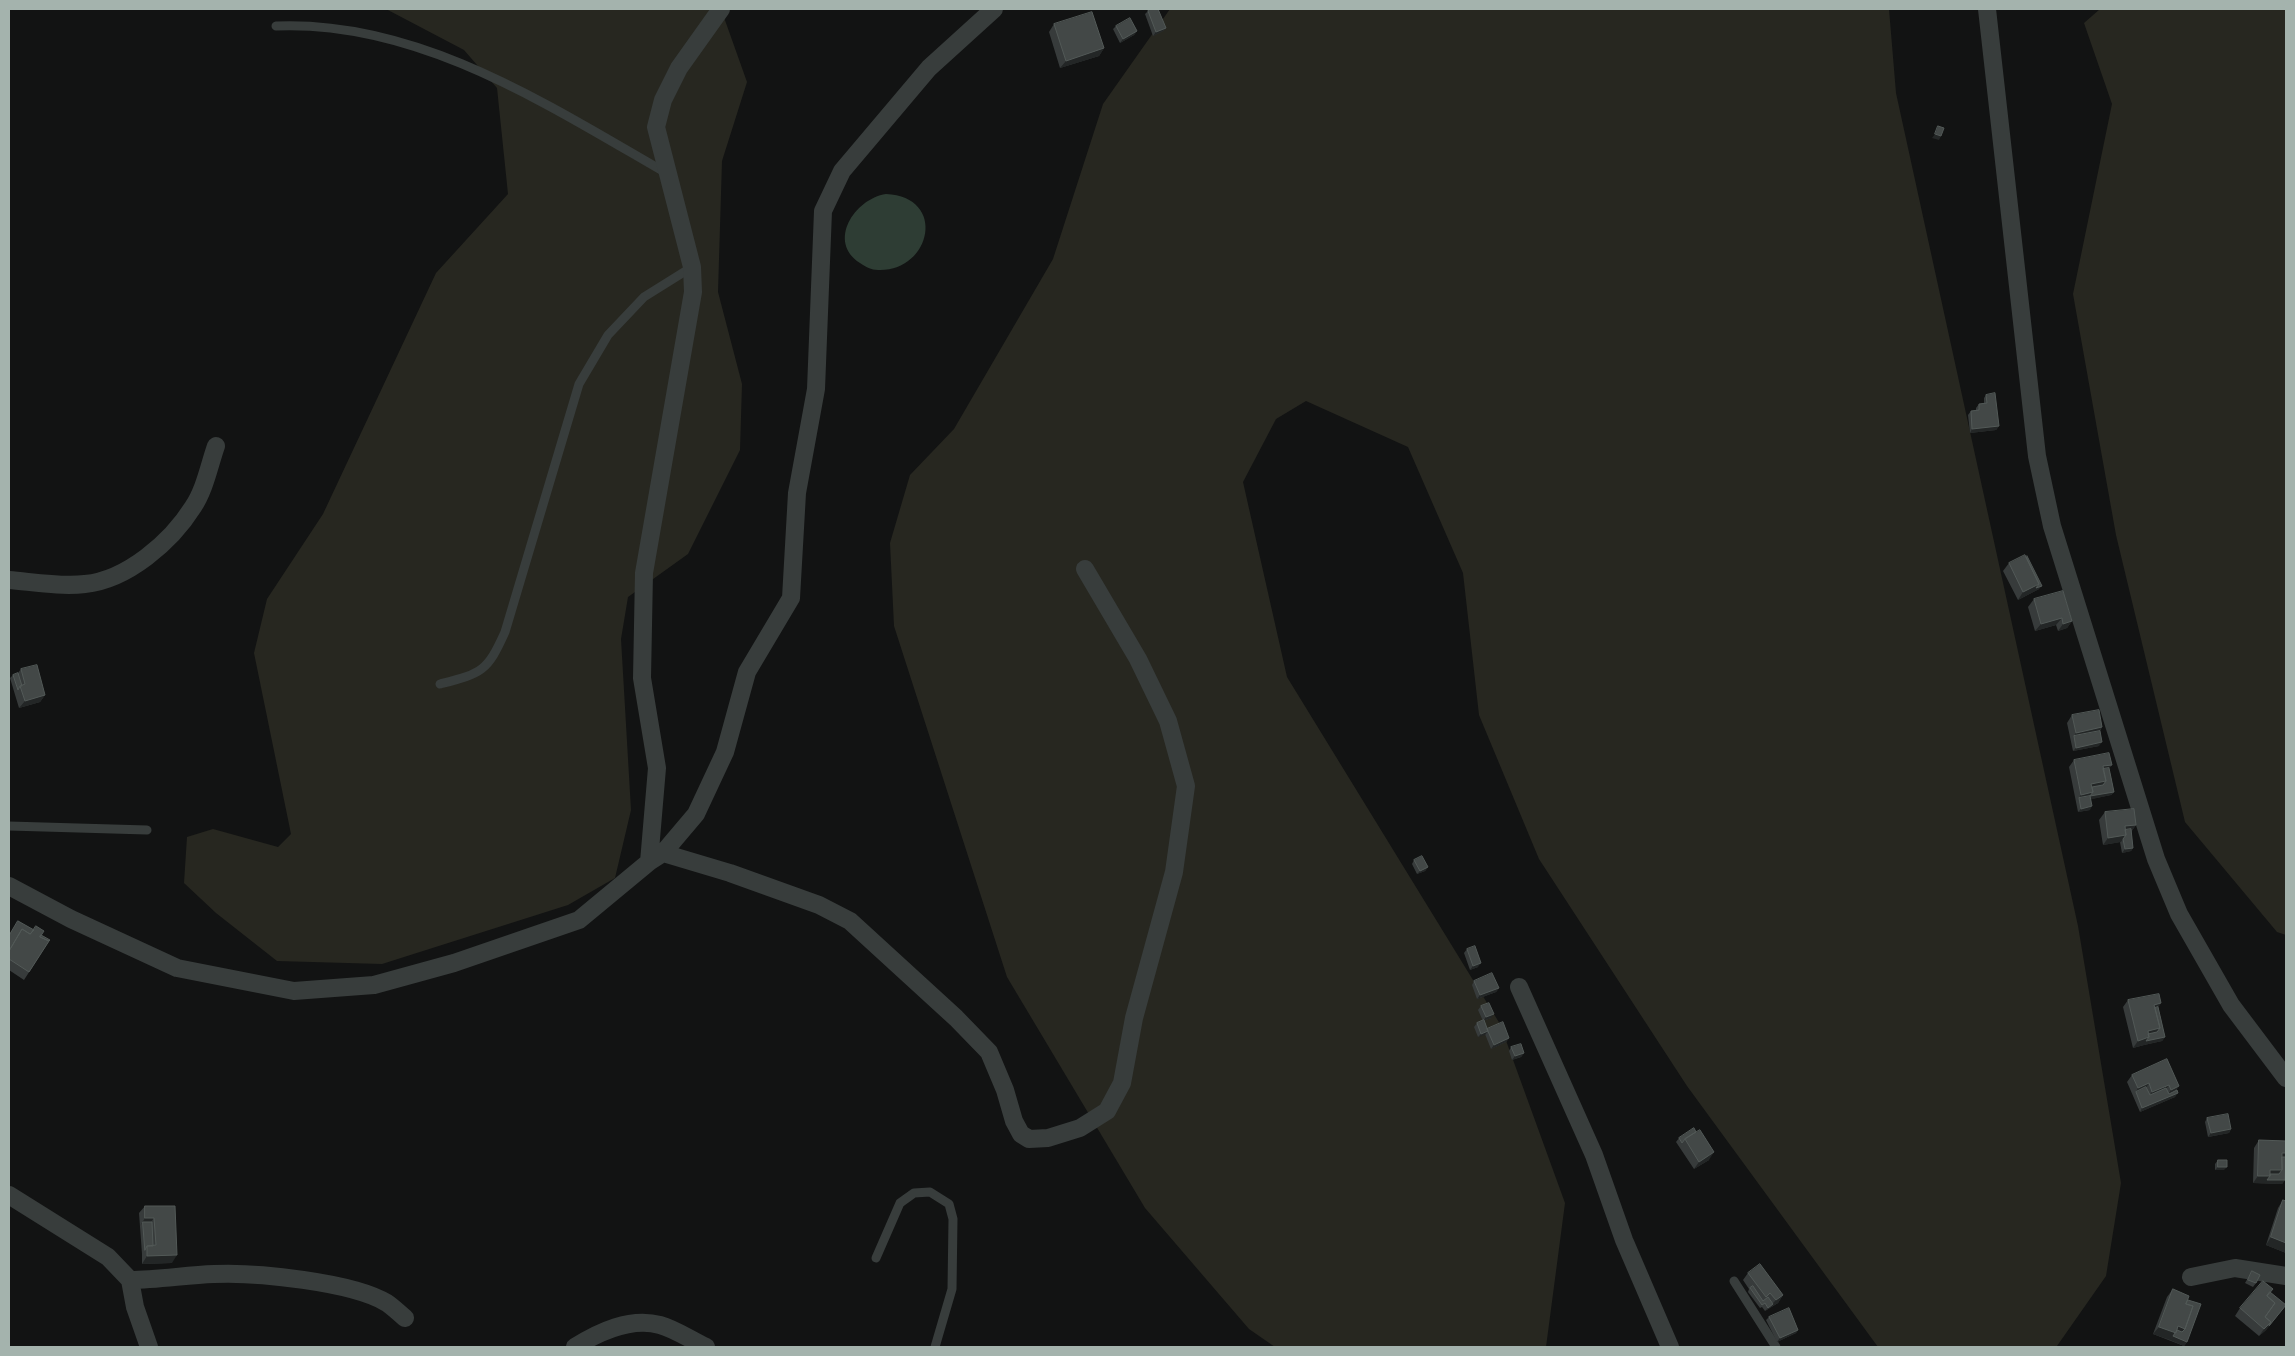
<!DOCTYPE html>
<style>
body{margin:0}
#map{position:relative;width:2295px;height:1356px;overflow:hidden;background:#121313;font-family:"PT Sans",sans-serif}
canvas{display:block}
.frame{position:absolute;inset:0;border:10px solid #a4b3ad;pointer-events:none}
</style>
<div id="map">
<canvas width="2295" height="1356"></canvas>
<div class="frame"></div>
</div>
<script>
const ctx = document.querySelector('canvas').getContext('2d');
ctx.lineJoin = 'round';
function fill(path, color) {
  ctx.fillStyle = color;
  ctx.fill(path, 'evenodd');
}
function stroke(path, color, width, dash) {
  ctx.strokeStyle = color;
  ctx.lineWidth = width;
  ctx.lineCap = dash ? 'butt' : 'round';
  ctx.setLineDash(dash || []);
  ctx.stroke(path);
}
fill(new Path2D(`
 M386 9H721L747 82 722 161 718 292 742 384 740 450 688 554 628 597 621 639 631 810 615 878 568 905 382 964 277 961 216 913 184 883 187 837 213 829 278 847 291 834 254 653 267 599 323 514 436 273 508 194 497 88 464 50Z
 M1170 9H1889L1896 93 2078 926 2121 1183 2106 1276 2057 1346 1878 1347 1687 1086 1539 859 1479 715 1463 573 1408 447 1306 401 1276 419 1243 482 1287 677 1500 1024 1565 1203 1546 1347H1275L1249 1329 1145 1208 1007 977 894 626 890 543 910 475 954 429 1053 259 1103 104Z
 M2100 9H2286V935L2277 932 2185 822 2116 535 2073 294 2112 104 2084 23Z`), '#272720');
fill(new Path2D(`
 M886 194C948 197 931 272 878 270 871 270 866 267 860 263 827 242 854 199 886 194Z`), '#2e3d34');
stroke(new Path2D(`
 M276 26C419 20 548 105 668 174
 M440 684C482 673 487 672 505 632L579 384 608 335 644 297 692 267
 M9 826 147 830
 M876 1258 900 1203 914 1193 930 1192 949 1204 953 1219 952 1289 935 1347
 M1734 1281 1776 1347`), '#383d3c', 9);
stroke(new Path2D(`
 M1987 9 2037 456 2052 526 2156 859 2179 914 2231 1005 2286 1078
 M9 580C33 582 61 587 85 584 127 580 171 542 193 507 205 489 209 466 216 446
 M663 853 730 873 819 905 850 921 956 1018 989 1052 1005 1090 1014 1121 1021 1134 1029 1139 1048 1138 1080 1128 1107 1111 1122 1083 1134 1018 1174 872 1186 786 1168 721 1138 659 1085 569
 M649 862 657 768 642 678 644 573 693 292 692 267 656 127 663 100 679 68 721 9
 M9 886 71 919 177 968 294 991 374 985 454 963 579 920 649 862 663 853 696 814 725 752 747 672 791 598 797 493 816 389 823 211 842 171 929 68 994 9
 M1519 987 1594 1155 1624 1240 1670 1347
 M9 1195 108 1257 130 1280 135 1307 149 1347
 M2191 1277 2235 1268 2286 1276
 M130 1280C158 1280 186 1275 214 1274 255 1272 353 1282 387 1303 393 1307 399 1313 405 1318
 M575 1347C599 1332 630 1317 660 1325 675 1329 691 1340 706 1347`), '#383d3c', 18);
fill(new Path2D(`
 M1148 11 1166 28 1163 31 1153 36 1145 14Z
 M1054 24 1104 48 1099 56 1060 68 1049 32Z
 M1116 26 1137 31 1134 35 1120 43 1113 29Z
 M1986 395 1999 426 1996 430 1970 433 1968 415 1971 411H1976V408L1979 404H1984V398Z
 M2009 563 2039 589 2018 600 2003 571Z
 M2034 599 2072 621 2067 628 2058 631 2056 625 2035 631 2028 607Z
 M21 669 45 695 40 702 19 708 10 678 13 675 18 673Z
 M2072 715 2102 727 2100 731 2099 746 2073 751 2067 723Z
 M2074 760 2112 765 2109 768 2114 792 2111 795 2091 799 2090 810 2078 812 2069 767Z
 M2105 812 2136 825 2131 832 2133 848 2131 851 2122 853 2120 842 2103 845 2099 820Z
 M1414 860 1428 867 1425 871 1417 874 1412 864Z
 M18 921 41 935 49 941 24 980 9 970V935Z
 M1467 949 1478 967 1470 970 1464 953Z
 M1474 981 1499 988 1496 992 1477 999 1472 985Z
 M2128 1000 2161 1003 2158 1007 2165 1037 2162 1041 2144 1045 2133 1048 2123 1007Z
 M1481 1006 1491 1018 1483 1021 1487 1029 1509 1038 1506 1042 1491 1049 1485 1034 1478 1037 1474 1027 1477 1023 1483 1021 1478 1010Z
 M1511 1047 1524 1053 1521 1057 1512 1060 1509 1051Z
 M2167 1059 2177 1090 2175 1097 2140 1112 2127 1082 2132 1075Z
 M2207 1118 2231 1129 2229 1133 2208 1137 2205 1122Z
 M1694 1128 1709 1160 1694 1169 1676 1142 1679 1138Z
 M2259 1140 2286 1141 2285 1180 2282 1184 2253 1183 2254 1148Z
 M2218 1160 2224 1170H2215V1164Z
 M2283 1200 2286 1253 2266 1245 2278 1208Z
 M145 1206H175L172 1263 142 1264V1254L139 1213Z
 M2252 1271 2256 1283 2253 1287 2245 1283Z
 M1748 1273 1783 1295 1778 1303 1765 1311 1762 1307 1760 1308 1748 1292 1749 1289 1743 1280Z
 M2173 1289 2188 1300 2187 1342 2184 1346 2153 1334 2167 1297Z
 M2270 1292 2283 1309 2266 1330 2259 1336 2235 1316 2240 1308Z
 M1769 1317 1798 1330 1796 1333 1777 1342 1766 1320Z`), '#373b3b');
fill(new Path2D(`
 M1166 28 1163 31 1153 36 1156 32Z
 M1137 31 1134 35 1120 43 1123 39Z
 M1104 48 1099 56 1060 68 1066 61Z
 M1935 134 1941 136 1939 140 1932 138Z
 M1999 426 1996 430 1970 433 1972 429Z
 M2039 584 2042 586 2039 589 2018 600 2023 592Z
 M2062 618 2056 625 2035 631 2041 624Z
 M2072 621 2067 628 2058 631 2063 624Z
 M45 695 40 702 19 708 25 701Z
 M2102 727 2097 734 2074 736 2076 733Z
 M2102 742 2099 746 2073 751 2076 748Z
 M2112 765 2106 772 2101 773 2103 766Z
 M2106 781 2100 788 2089 791 2091 784Z
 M2093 792H2114L2111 795 2079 802V798L2076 802 2081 795Z
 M2092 806 2090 810 2078 812 2081 809Z
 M2136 825 2131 832 2122 833 2125 826Z
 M2126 835 2121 842 2103 845 2108 838Z
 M2133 848 2131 851 2122 853 2125 849Z
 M1428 867 1425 871 1417 874 1420 871Z
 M1481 963 1478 967 1470 970 1473 966Z
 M1499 988 1496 992 1477 999 1480 995Z
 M2161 1003 2156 1011 2154 1005Z
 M1494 1014 1491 1018 1483 1021 1486 1017Z
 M2160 1028 2155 1035 2146 1038 2148 1031Z
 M1488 1031 1485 1035 1478 1037 1481 1034Z
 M2149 1037H2165L2162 1041 2144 1045 2133 1048 2138 1041Z
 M1509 1038 1506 1042 1491 1049 1494 1045Z
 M1524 1053 1521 1057 1512 1060 1515 1056Z
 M2149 1083 2144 1091 2136 1092 2138 1088Z
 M2169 1085 2164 1092 2147 1099 2152 1092Z
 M2179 1086 2174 1094 2166 1097 2171 1090Z
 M2178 1093 2175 1097 2140 1112 2142 1108Z
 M2231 1129 2229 1133 2208 1137 2211 1133Z
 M1714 1152 1709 1160 1694 1169 1699 1162Z
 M2282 1153H2286V1156L2283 1160H2279Z
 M2218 1167H2227L2224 1170H2215Z
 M2270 1170H2282L2285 1180 2282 1184 2253 1183 2258 1176Z
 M145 1218H154L149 1225 143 1222 140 1226Z
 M2271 1237 2286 1243V1253L2266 1245Z
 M177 1255 172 1263 142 1264 147 1256Z
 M1783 1295 1778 1303 1765 1311 1776 1300Z
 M2283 1309 2266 1330 2259 1336 2264 1329Z
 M2178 1326 2185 1329 2180 1336 2175 1334 2170 1340 2153 1334 2159 1327Z
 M1798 1330 1796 1333 1777 1342 1780 1338Z
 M2173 1336 2187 1342 2184 1346 2170 1340Z`), '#232626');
const building = new Path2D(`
 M1152 9H1158L1166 28 1156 32 1148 11Z
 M1092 12 1104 48 1066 61 1054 24Z
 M1130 18 1137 31 1123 39 1116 26Z
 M1938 126 1944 128 1941 136 1935 134Z
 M1995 393 1999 426 1972 429 1971 411 1979 410V404L1987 403 1986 395Z
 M2025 555 2039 584 2023 592 2009 563Z
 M2027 556 2042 586 2036 588 2039 584 2026 557Z
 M2063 591 2072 621 2063 624 2062 618 2041 624 2034 599Z
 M37 665 45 695 25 701 20 686 25 684 21 669Z
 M18 673 22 686H20L18 690 13 675Z
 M2099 710 2102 727 2076 733 2072 715Z
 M2100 731 2102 742 2076 748 2074 736Z
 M2109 753 2112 765 2103 766 2106 781 2091 784 2093 792 2081 795 2074 760Z
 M2109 768 2114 792 2090 796 2093 792 2092 787 2103 785 2106 781 2103 769Z
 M2090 796 2092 806 2081 809 2079 798Z
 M2134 809 2136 825 2125 826 2126 835 2108 838 2105 812Z
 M2131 829 2133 848 2125 849 2123 839 2126 835 2125 830Z
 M1422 856 1428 867 1420 871 1414 860Z
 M18 921 34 930 30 934 22 929 9 951V936Z
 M36 926 44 931 40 937 49 941 29 972 9 959V951L22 929 30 934Z
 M41 935 50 940 49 941 40 937Z
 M1475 946 1481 963 1473 966 1467 949Z
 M1492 973 1499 988 1480 995 1474 981Z
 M2159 994 2161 1003 2154 1005 2160 1028 2148 1031 2149 1037 2138 1041 2128 1000Z
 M1489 1003 1494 1014 1486 1017 1481 1006Z
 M2158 1007 2165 1037 2146 1041 2149 1037 2148 1034 2157 1032 2160 1028 2155 1008Z
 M1484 1020 1488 1031 1481 1034 1477 1023Z
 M1503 1022 1509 1038 1494 1045 1487 1029Z
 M1521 1044 1524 1053 1515 1056 1511 1047Z
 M2167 1059 2179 1086 2171 1090 2169 1085 2152 1092 2149 1083 2138 1088 2132 1075Z
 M2146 1087 2150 1095 2166 1088 2169 1094 2177 1090 2178 1093 2142 1108 2136 1092Z
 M2228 1114 2231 1129 2211 1133 2207 1118Z
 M1694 1128 1696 1132 1685 1139 1682 1143 1679 1138Z
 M1700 1130 1714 1152 1699 1162 1685 1139Z
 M2259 1140 2286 1141V1153H2282V1170H2270V1176H2258Z
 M2282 1157H2286L2285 1180H2267L2270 1176V1174H2279L2282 1170Z
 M2218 1160H2227V1167H2218Z
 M2283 1200 2286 1201V1243L2271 1237Z
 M145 1206H175L177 1255 147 1256V1246L156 1245 154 1218H145Z
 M143 1222H152L153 1246H147L145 1250Z
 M1760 1264 1783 1295 1776 1300 1770 1293 1766 1297 1748 1273Z
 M2252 1271 2260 1275 2256 1283 2248 1280Z
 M2263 1281 2273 1289 2267 1296 2275 1303 2265 1317 2271 1322 2264 1329 2240 1308Z
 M1753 1286 1763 1301 1768 1297 1773 1304 1768 1308 1765 1303 1762 1305 1750 1288Z
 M2173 1289 2189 1296 2186 1304 2193 1306 2185 1329 2178 1326 2176 1333 2159 1327Z
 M2270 1292 2286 1305 2269 1326 2271 1322 2265 1317 2275 1303 2267 1296Z
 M2188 1300 2201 1304 2187 1342 2173 1336 2177 1330 2182 1332 2185 1329 2193 1306 2186 1304Z
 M1789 1308 1798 1330 1780 1338 1769 1317Z`);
fill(building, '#434847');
stroke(building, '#525957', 1);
</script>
